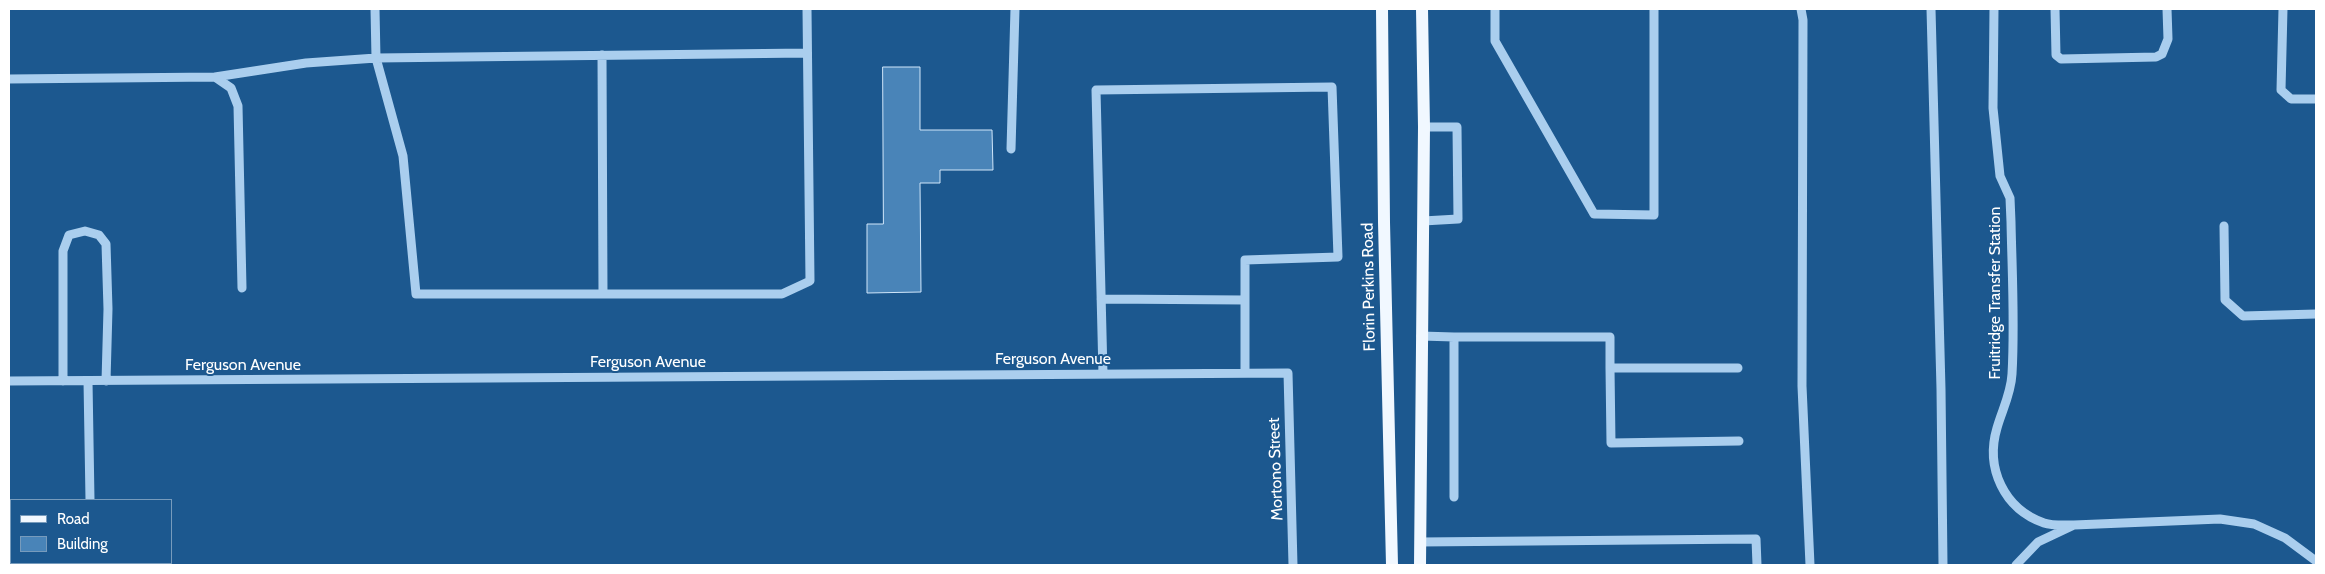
<!DOCTYPE html>
<style>
body{margin:0}
#map{position:relative;width:2325px;height:574px;overflow:hidden;background:#1c588f;font-family:Cabin,sans-serif}
canvas{display:block}
.frame{position:absolute;inset:0;border:10px solid #fff;pointer-events:none}
.legend{position:absolute;left:10px;top:499px;width:162px;height:65px;box-sizing:border-box;background:#1c588f;border:1px solid #779bbc;margin:0;padding:6px 9px;list-style:none;font-size:15px;color:#fff}
.legend li{display:flex;align-items:center;gap:10px;height:25px}
.legend b{width:25px;border:1px solid #779bbc}
</style>
<div id="map">
<canvas width="2325" height="574"></canvas>
<div class="frame"></div>
<ul class="legend">
<li><b style="height:6px;background:#f1f8ff"></b>Road</li>
<li><b style="height:14px;background:#4984b8"></b>Building</li>
</ul>
</div>
<script>
const ctx = document.querySelector('canvas').getContext('2d');
ctx.lineJoin = 'round';
function fill(path, color) {
  ctx.fillStyle = color;
  ctx.fill(path, 'evenodd');
}
function stroke(path, color, width, dash) {
  ctx.strokeStyle = color;
  ctx.lineWidth = width;
  ctx.lineCap = dash ? 'butt' : 'round';
  ctx.setLineDash(dash || []);
  ctx.stroke(path);
}
function drawText(font, color, halo, rows, align = 'center') {
  ctx.font = font + ' Cabin,sans-serif';
  ctx.lineWidth = 4;
  ctx.setLineDash([]);
  ctx.textBaseline = 'middle';
  ctx.strokeStyle = halo;
  ctx.fillStyle = color;
  for (const [text, x, y, turn = 0] of rows) {
    ctx.save();
    ctx.translate(x, y);
    ctx.rotate((+turn || 0) * Math.PI / 180);
    ctx.textAlign = isNaN(turn) ? turn : align;
    if (halo) ctx.strokeText(text, 0, 0);
    ctx.fillText(text, 0, 0);
    ctx.restore();
  }
}
const building = new Path2D(`
 M883 67H920V130H992L993 170H940V183H920L921 292 867 293V224H883Z`);
fill(building, '#4984b8');
stroke(building, '#d0e6fa', 1);
stroke(new Path2D(`
 M375 9 376 58 403 156 416 294H782L810 281 807 9
 M1495 9V41L1594 214 1654 215V9
 M1801 9 1803 20 1802 386 1810 565
 M1931 9 1941 389 1943 565
 M1994 9 1993 108 2000 176 2010 198 2011 222C2012 272 2015 323 2012 374 2011 394 2002 410 1997 428 1985 468 2004 509 2044 523 2053 526 2065 525 2074 525
 M2055 9 2056 55 2061 59 2156 57 2162 54 2168 39 2167 9
 M2283 9 2281 90 2291 99H2316
 M602 55 603 294
 M215 77 306 63 376 58 807 53
 M9 79 215 77 231 88 238 106 242 288
 M1011 149 1015 9
 M1423 221 1458 219 1457 127H1424
 M2224 226 2225 300 2243 316 2316 314
 M1101 299 1245 300
 M1421 336 1454 337V497
 M1454 337H1610V368H1738
 M1610 368 1611 443 1739 441
 M1103 374 1096 90 1332 87 1338 257 1245 260V373
 M9 381 1288 373 1293 565
 M63 381V251L69 235 85 231 99 235 106 244 108 309 106 381
 M88 381 90 500
 M1420 542 1756 539 1757 565
 M91 563V565
 M2016 565 2038 542 2074 525 2220 519 2254 524 2285 538 2316 561`), '#aaceee', 9);
stroke(new Path2D(`
 M1382 9 1384 222 1392 565
 M1420 565 1424 127 1422 9`), '#f1f8ff', 12);
drawText('16px', '#fff', '#1c588f', [
 ["Florin Perkins Road",1369,287,-91],
 ["Fruitridge Transfer Station",1995,293,-90],
 ["Ferguson Avenue",1053,359],
 ["Ferguson Avenue",648,362],
 ["Ferguson Avenue",243,365],
 ["Mortono Street",1276,469,-92]
]);
</script>
